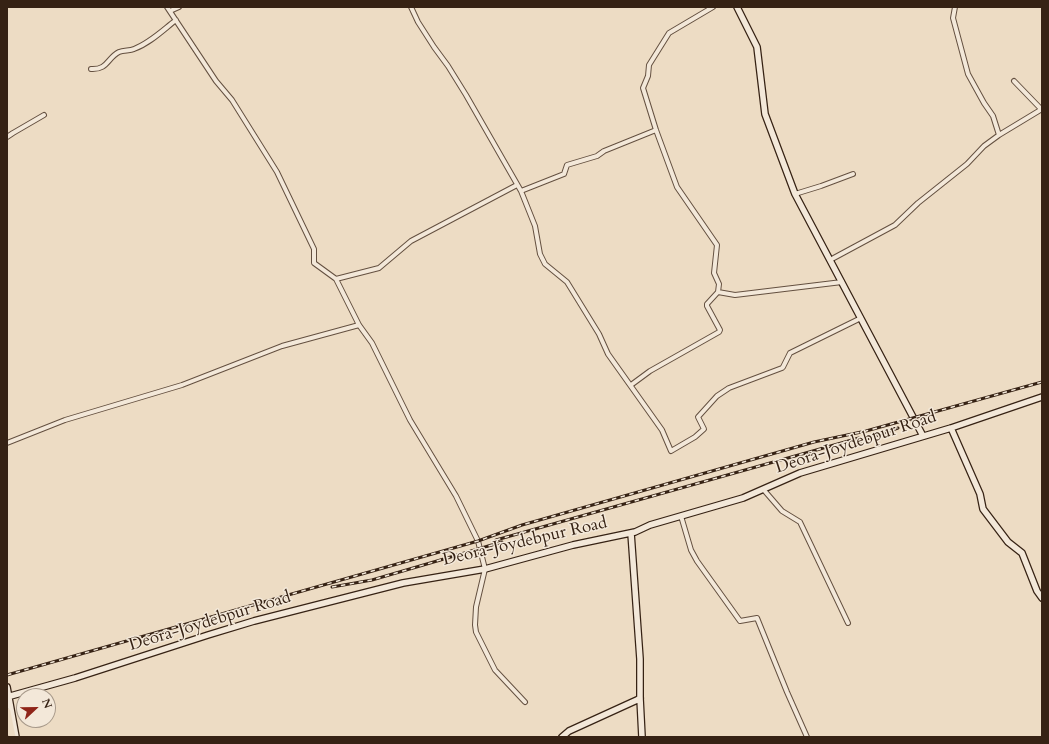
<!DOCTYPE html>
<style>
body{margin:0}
#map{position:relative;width:1049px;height:744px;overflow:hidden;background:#eddcc4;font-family:Cardo,serif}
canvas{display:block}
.frame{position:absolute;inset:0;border:8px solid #362214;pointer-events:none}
.north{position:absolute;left:16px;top:688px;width:40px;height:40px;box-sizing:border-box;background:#f3e8d9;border:1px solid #a7998a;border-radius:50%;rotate:68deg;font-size:11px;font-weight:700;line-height:16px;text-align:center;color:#362214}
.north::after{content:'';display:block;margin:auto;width:14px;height:18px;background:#8f2418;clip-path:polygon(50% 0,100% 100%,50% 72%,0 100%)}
</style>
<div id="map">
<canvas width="1049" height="744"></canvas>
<div class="frame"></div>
<div class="north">N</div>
</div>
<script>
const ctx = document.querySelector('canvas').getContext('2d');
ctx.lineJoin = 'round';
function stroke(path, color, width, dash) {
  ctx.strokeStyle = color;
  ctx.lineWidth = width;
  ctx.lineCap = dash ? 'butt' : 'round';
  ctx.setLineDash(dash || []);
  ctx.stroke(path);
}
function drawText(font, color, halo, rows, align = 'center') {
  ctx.font = font + ' Cardo,serif';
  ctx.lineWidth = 3;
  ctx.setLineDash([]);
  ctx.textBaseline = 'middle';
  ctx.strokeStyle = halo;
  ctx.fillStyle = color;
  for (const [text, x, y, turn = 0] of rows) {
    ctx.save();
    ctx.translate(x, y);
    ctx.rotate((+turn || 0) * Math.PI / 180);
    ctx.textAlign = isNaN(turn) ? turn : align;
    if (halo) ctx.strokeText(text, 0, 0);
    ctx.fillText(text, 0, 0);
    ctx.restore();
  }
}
const street = new Path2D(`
 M167 7 216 81 232 100 277 172 314 249V263L336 279 359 325 372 343 410 420 456 496 478 541 485 569 476 607 475 625 476 632 495 670 525 702
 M411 7 418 22 434 47 448 66 466 95 521 191 535 226 540 254 545 264 567 282 599 334 608 354 662 430 671 451
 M955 7 953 18 968 74 984 103 993 116 999 135
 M170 11 179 7
 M91 69C108 70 107 58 119 52 124 50 130 51 134 49 150 43 163 30 176 20
 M1014 81 1042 110
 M7 137 13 133 44 115
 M521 191 564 174 567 165 597 156 604 151 656 130
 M795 194 821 186 853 174
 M830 260 895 225 918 203 967 164 984 146 999 135 1042 109
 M336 279 379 268 411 241 517 185
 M718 292 735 295 842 282
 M631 385 650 371 719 332 720 330 707 306V304L718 292 719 284 714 273 717 245 677 187 656 130 643 88 648 76 649 65 669 33 713 7
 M7 443 65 420 182 385 282 346 359 325
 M671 451 695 437 704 429 698 417 717 396 729 388 782 368 783 367 790 353 861 318
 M763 489 782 511 800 522 848 623
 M681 516 691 550 697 561 740 621 757 618 787 692 807 737`);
const secondary = new Path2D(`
 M737 7 757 47 765 114 795 194 923 436
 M951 428 980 494 983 509 1008 542 1022 553 1037 591 1042 598
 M631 533 640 659V698L642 737
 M7 687 16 737
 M7 697 75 678 208 635 254 621 403 583 485 569 573 545 635 532 650 525 743 498 800 473 951 428 1042 397
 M562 737 569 731 637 700 640 698`);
const highway = new Path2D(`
 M7 712 12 737`);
stroke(street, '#645040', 6);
stroke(secondary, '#362214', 8);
stroke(highway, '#362214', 9);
stroke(street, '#f3e8d9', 4);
stroke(secondary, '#f3e8d9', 5.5);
stroke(highway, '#eddcc4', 7);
const rail = new Path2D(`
 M855 443 898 428
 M496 540 859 438
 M332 587 372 580 502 542
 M7 675 478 541 522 525 814 442 866 431 1042 382`);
stroke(rail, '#362214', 3);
stroke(rail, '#f3e8d9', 1.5, [4.5]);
drawText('17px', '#362214', '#f3e8d9', [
 ["Deora-Joydebpur Road",856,443,-18],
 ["Deora-Joydebpur Road",525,542,-13],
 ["Deora-Joydebpur Road",210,622,-17]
]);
</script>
